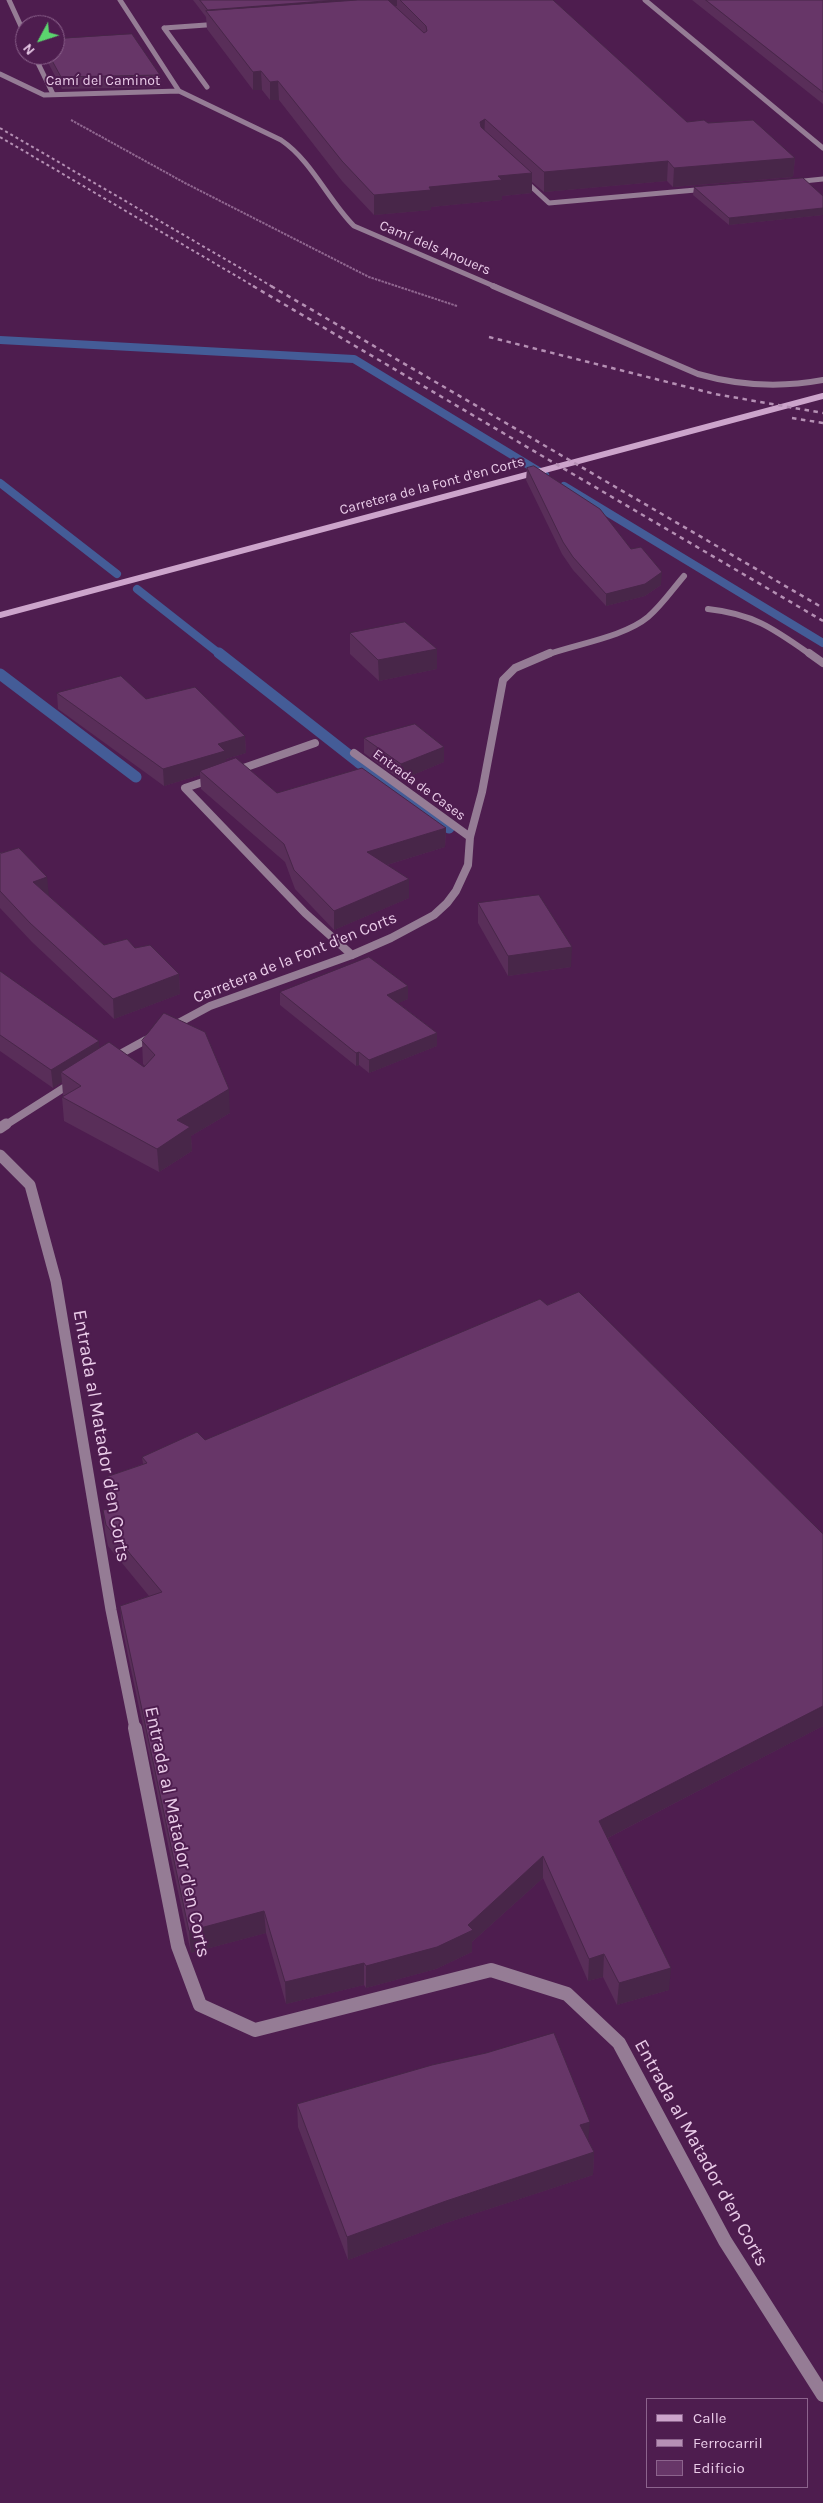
<!DOCTYPE html>
<meta charset="utf-8">
<style>
body{margin:0}
#map{position:relative;width:823px;height:2503px;overflow:hidden;background:#4e1d4f;font-family:Karla,sans-serif}
canvas{display:block}
.legend{position:absolute;left:646px;top:2398px;width:162px;height:90px;box-sizing:border-box;background:#4e1d4f;border:1px solid #8c638d;margin:0;padding:6px 9px;list-style:none;font-size:15px;color:#eacce9}
.legend li{display:flex;align-items:center;gap:10px;height:25px}
.legend b{width:25px;border:1px solid #8c638d}
.north{position:absolute;left:15px;top:15px;width:50px;height:50px;box-sizing:border-box;background:#4e1d4f;border:1px solid #8c638d;border-radius:50%;rotate:230deg;font-size:14px;font-weight:700;line-height:20px;text-align:center;color:#eacce9}
.north::after{content:'';display:block;margin:auto;width:18px;height:22px;background:#5bd56e;clip-path:polygon(50% 0,100% 100%,50% 72%,0 100%)}
</style>
<div id="map">
<canvas width="823" height="2503"></canvas>
<ul class="legend">
<li><b style="height:6px;background:#cca4cb"></b>Calle</li>
<li><b style="height:6px;background:#b590b4"></b>Ferrocarril</li>
<li><b style="height:14px;background:#673668"></b>Edificio</li>
</ul>
<div class="north">N</div>
</div>
<script>
const ctx = document.querySelector('canvas').getContext('2d');
ctx.lineJoin = 'round';
function stroke(path, color, width, dash) {
  ctx.strokeStyle = color;
  ctx.lineWidth = width;
  ctx.lineCap = dash ? 'butt' : 'round';
  ctx.setLineDash(dash || []);
  ctx.stroke(path);
}
function fill(path, color) {
  ctx.fillStyle = color;
  ctx.fill(path, 'evenodd');
}
function drawText(font, color, halo, rows, align = 'center') {
  ctx.font = font + ' Karla,sans-serif';
  ctx.lineWidth = 4;
  ctx.setLineDash([]);
  ctx.textBaseline = 'middle';
  ctx.strokeStyle = halo;
  ctx.fillStyle = color;
  for (const [text, x, y, turn = 0] of rows) {
    ctx.save();
    ctx.translate(x, y);
    ctx.rotate((+turn || 0) * Math.PI / 180);
    ctx.textAlign = isNaN(turn) ? turn : align;
    if (halo) ctx.strokeText(text, 0, 0);
    ctx.fillText(text, 0, 0);
    ctx.restore();
  }
}
stroke(new Path2D(`
 M0 340 354 359 545 475
 M0 483 117 574
 M564 486 823 643
 M137 589 221 655`), '#445c97', 8);
stroke(new Path2D(`
 M219 653 358 762 449 828
 M0 674 136 777`), '#445c97', 11);
stroke(new Path2D(`
 M71 120 185 183 369 277 457 306`), '#906790', 2, [2.5, 1]);
stroke(new Path2D(`
 M9 0 25 35
 M645 0 823 148
 M164 28 220 24
 M164 28 207 87
 M34 55 53 94
 M522 178 549 203 707 189
 M794 182 823 179`), '#957c95', 5);
stroke(new Path2D(`
 M120 0 179 91 281 140C312 161 328 200 354 226L496 287
 M0 74 44 95 179 91`), '#957c95', 5);
stroke(new Path2D(`
 M493 286 698 374C740 386 780 388 823 380
 M708 609C754 614 774 629 811 655
 M546 655C576 644 624 637 648 617 662 605 672 590 684 576`), '#957c95', 6);
stroke(new Path2D(`
 M809 653 823 663
 M354 753 470 837
 M235 771 315 743
 M212 779 185 788 305 913 352 955
 M171 1027 210 1006 352 955 391 938 434 915 447 903 456 891 468 865 470 837 482 792 503 680 515 668 550 653
 M111 1059 153 1036
 M4 1126 73 1082`), '#957c95', 8);
stroke(new Path2D(`
 M0 1128 6 1124
 M0 1155 30 1185 56 1281 111 1610 135 1729`), '#957c95', 11);
stroke(new Path2D(`
 M135 1728 178 1946 200 2005 255 2030 491 1970 567 1994 619 2043 725 2241 823 2395`), '#957c95', 14);
stroke(new Path2D(`
 M0 615 823 396`), '#cca4cb', 6);
stroke(new Path2D(`
 M0 128 273 287
 M0 137 255 287`), '#b590b4', 2, [3, 3]);
stroke(new Path2D(`
 M253 286 823 621
 M271 286 823 608
 M489 337 715 394 823 413
 M792 418 823 423`), '#b590b4', 2.5, [4.5, 4.5]);
fill(new Path2D(`
 M193 0H553L687 122 708 123 795 158 793 177 673 187 667 181 544 192 532 182V193L502 196V200L431 207V210L374 215 342 181 279 100H270L262 90H253L207 29 206 17Z
 M692 0H823V104Z
 M44 55H55L160 75 161 87 62 89Z
 M694 187 823 196V215L729 225 693 195Z
 M527 468 661 585 645 596 606 606 573 570 562 554 526 480Z
 M350 633 437 669 379 681 350 654Z
 M57 693 146 699 245 736 246 753 226 759V762L277 793 446 828 445 847 387 865 409 898 334 930 295 889 285 862 201 789 200 775 164 786 58 709Z
 M364 738 444 762 401 780 364 753Z
 M0 852 104 945 135 948 179 974 180 994 114 1019 32 942 0 908Z
 M478 903 571 967 508 976 478 923Z
 M0 971 100 1048 144 1067 145 1066 143 1064 142 1041 230 1113 191 1136 192 1151 159 1172 64 1121 62 1097 64 1096 63 1095 62 1082 53 1088 0 1051Z
 M280 992 408 999 398 1003 437 1033V1046L369 1073 359 1065 356 1066 280 1005Z
 M205 1440 823 1534V1726L608 1838 669 1990 617 2005 603 1977 588 1981 543 1878 472 1942V1952L436 1969 366 1988 364 1985 286 2004 266 1933 191 1953 122 1627 120 1606 149 1596 108 1546 105 1532 103 1510 110 1509 108 1498 106 1477 143 1464 142 1457Z
 M297 2104 589 2142 594 2152 593 2175 446 2223 348 2260 298 2127Z`), '#592e59');
fill(new Path2D(`
 M337 0H397V6L213 20 208 14V10Z
 M261 71 262 90H253V72Z
 M278 81 279 100H270V82Z
 M485 119 484 139 480 122Z
 M795 158 793 177 673 187 674 168Z
 M668 161 667 181 544 192V172Z
 M532 173V193L502 196V200L431 207V210L374 215V195L498 176Z
 M823 208V215L729 225V218Z
 M662 572 661 585 645 596 606 606V594Z
 M437 649V669L379 681 378 660Z
 M245 736 246 753 226 759V768L200 771V775L164 786 163 769 218 744Z
 M444 747V762L401 780V764Z
 M446 828 445 847 367 871V852Z
 M47 877 49 896 33 882Z
 M409 879V898L334 930V911Z
 M572 947 571 967 508 976V956Z
 M179 974 180 994 114 1019 113 999Z
 M408 986V999L387 1008V995Z
 M437 1033V1046L369 1073V1060Z
 M99 1041 100 1058 61 1072 62 1082 53 1088 51 1070Z
 M359 1052V1065L356 1066V1053Z
 M229 1089 230 1113 191 1136 192 1151 159 1172 157 1149 177 1120Z
 M823 1706V1726L598 1843 599 1821Z
 M543 1856V1878L472 1942V1952L436 1969 366 1988V1966L468 1925Z
 M264 1911 266 1933 191 1953 189 1931Z
 M604 1954 603 1977 588 1981 589 1959Z
 M364 1963V1985L286 2004 285 1982Z
 M671 1968 669 1990 617 2005 619 1983Z
 M590 2122 588 2144 580 2125Z
 M594 2152 593 2175 446 2223 348 2260 347 2237 446 2201Z`), '#482649');
const building = new Path2D(`
 M200 0H337L208 10Z
 M358 0H388L424 33 427 31 426 26 400 0H553L687 122 704 120 708 123 753 120 795 158 674 168 668 161 544 172 485 119 480 122 481 127 532 173 498 176 502 180 429 187 431 190 374 195 342 161 278 81 270 82 261 71 253 72 206 11Z
 M706 0H823V92Z
 M132 34 160 75 61 77 49 55H55V39Z
 M803 178 823 196V208L729 218 694 187Z
 M534 466 600 509 631 549 641 547 662 572 645 584 606 594 573 557 563 542 527 468Z
 M405 622 437 649 378 660 350 633Z
 M121 676 146 699 195 687 245 736 218 744 225 751 163 769 57 693Z
 M415 724 444 747 401 764 364 738Z
 M236 758 277 793 362 768 446 828 367 852 409 879 334 911 294 870 284 844 200 771Z
 M19 848 47 877 33 882 104 945 127 939 135 948 150 945 179 974 113 999 30 923 0 891V852L1 853Z
 M539 895 572 947 508 956 478 903Z
 M369 957 408 986 387 995 437 1033 369 1060 359 1052 356 1053 280 992Z
 M0 971 99 1041 51 1070 0 1035Z
 M164 1013 205 1032 229 1089 177 1120 190 1127 157 1149 62 1097 81 1086 61 1072 109 1042 144 1067 155 1055 142 1041Z
 M579 1292 823 1534V1706L599 1821 671 1968 619 1983 604 1954 589 1959 543 1856 468 1925 473 1930 437 1947 366 1966 364 1963 285 1982 264 1911 189 1931 120 1606 162 1592 106 1525 103 1510 114 1508 106 1477 147 1463 142 1457 197 1432 205 1440 540 1299 547 1305Z
 M554 2033 590 2122 580 2125 594 2152 446 2201 347 2237 297 2104 432 2065 486 2053Z`);
fill(building, '#673668');
stroke(building, '#482649', 1);
drawText('14px', '#eacce9', '#4e1d4f', [
 ["Camí del Caminot",103,81],
 ["Camí dels Anouers",435,248,23],
 ["Carretera de la Font d'en Corts",432,486,-15],
 ["Entrada de Cases",419,785,36]
]);
drawText('16px', '#eacce9', '#4e1d4f', [
 ["Carretera de la Font d'en Corts",295,958,-22]
]);
drawText('19px', '#eacce9', '#4e1d4f', [
 ["Entrada al Matador d'en Corts",101,1436,80],
 ["Entrada al Matador d'en Corts",177,1832,78],
 ["Entrada al Matador d'en Corts",701,2153,61]
]);
</script>
